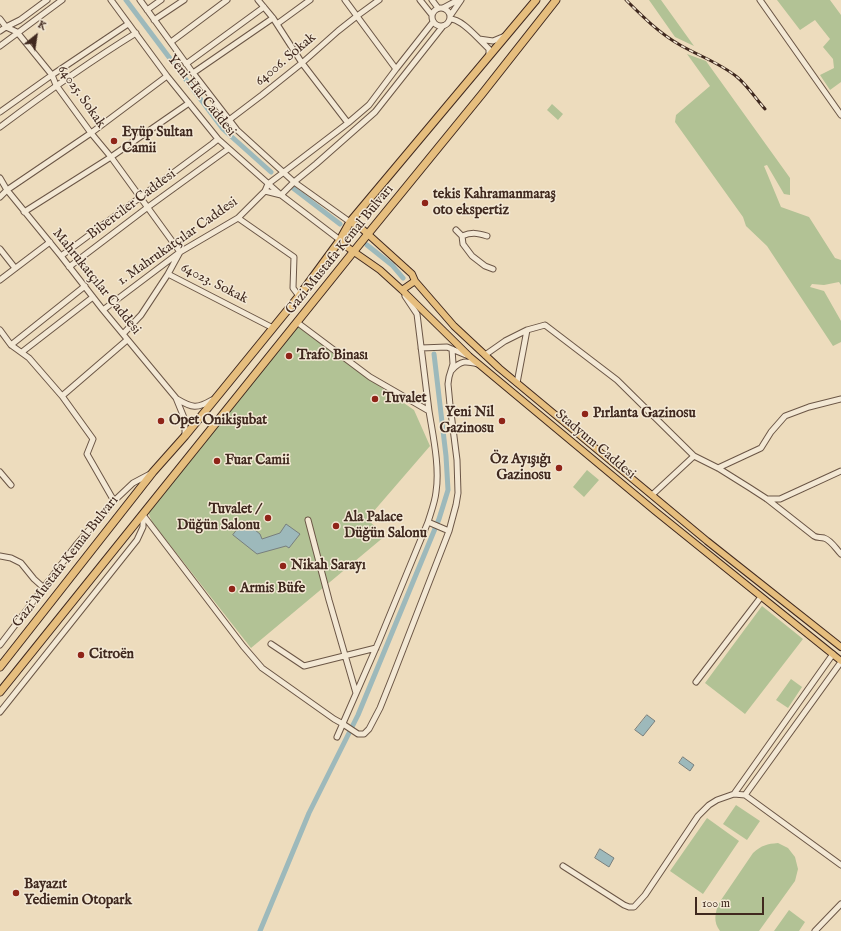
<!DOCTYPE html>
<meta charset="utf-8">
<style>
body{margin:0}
#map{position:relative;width:841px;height:931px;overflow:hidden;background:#eddcbd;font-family:"IM FELL English",serif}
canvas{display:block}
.north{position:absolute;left:16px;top:16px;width:40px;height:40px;-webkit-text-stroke:3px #f3e8d4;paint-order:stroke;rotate:30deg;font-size:11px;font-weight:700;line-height:16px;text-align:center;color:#40291f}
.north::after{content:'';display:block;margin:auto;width:14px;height:18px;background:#40291f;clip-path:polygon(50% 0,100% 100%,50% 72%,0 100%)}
.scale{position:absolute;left:695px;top:897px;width:69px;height:18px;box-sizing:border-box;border:2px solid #40291f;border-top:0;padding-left:5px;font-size:12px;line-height:14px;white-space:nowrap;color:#40291f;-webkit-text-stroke:3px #f3e8d4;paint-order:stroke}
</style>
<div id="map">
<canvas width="841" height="931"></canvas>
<div class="north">K</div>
<div class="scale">100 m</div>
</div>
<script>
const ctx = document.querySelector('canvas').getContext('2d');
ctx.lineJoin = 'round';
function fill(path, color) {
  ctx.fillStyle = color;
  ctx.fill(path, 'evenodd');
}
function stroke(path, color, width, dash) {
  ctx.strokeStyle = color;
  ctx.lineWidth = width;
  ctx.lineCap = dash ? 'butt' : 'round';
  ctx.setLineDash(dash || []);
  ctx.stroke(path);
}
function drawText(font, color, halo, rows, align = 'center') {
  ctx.font = font + ' "IM FELL English",serif';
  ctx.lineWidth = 3;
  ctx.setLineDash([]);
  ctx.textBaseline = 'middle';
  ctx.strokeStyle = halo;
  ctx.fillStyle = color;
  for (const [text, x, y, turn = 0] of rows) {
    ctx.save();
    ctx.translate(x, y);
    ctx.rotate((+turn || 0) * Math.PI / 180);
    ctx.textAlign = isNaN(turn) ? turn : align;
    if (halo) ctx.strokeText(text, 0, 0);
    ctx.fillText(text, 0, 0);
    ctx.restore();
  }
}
fill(new Path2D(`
 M649 0H661L694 46 675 37Z
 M777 0H830L841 15V82L830 90 820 75 834 68 833 59 823 47 830 39 815 20 800 30Z
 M687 54 706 61 790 178V195L784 194 767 165 764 166 781 207 809 217 835 258 841 260V285L839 282 824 285 812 284 810 287 824 291 841 321V342L833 346 767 246 746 226 743 217 675 122 676 115 710 86Z
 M552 104 563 114 558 120 547 110Z
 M298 323 369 379 414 410 430 446 367 519 385 536 251 648 152 522 148 512Z
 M587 470 599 480 584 497 573 487Z
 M762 606 803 639 745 714 705 683Z
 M791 679 802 687 788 708 776 700Z
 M736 805 760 821 747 840 723 824Z
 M707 818 739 841 703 894 670 871Z
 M778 843 788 848 795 857 798 869 795 881 759 931H720C713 922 715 913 719 903L753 853C762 845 767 844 778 843Z
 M789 910 805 922 799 931H774Z`), '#b2c295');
const water = new Path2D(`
 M244 521 260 534 262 539 280 533 286 524 300 534 289 548 286 546 257 554 233 535Z
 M647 715 655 721 643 736 635 730Z
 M683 757 694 765 690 771 679 763Z
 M600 849 614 858 609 867 595 858Z`);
fill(water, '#9db9bb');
stroke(water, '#787f7d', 1);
stroke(new Path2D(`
 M126 0 223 129 271 172
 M293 188 340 224
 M367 245 392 265 403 278
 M260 931 309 813 358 715 439 519 448 490 446 456 434 354`), '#9db9bb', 5);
const minor = new Path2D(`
 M111 0 167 76 218 139 281 195 340 240
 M140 0 193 73 237 130 294 182 350 222
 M258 0 273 18 302 63 348 123
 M345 0 396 69
 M420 0 432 15
 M432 0 438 8
 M760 0 841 115
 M432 17a9 9 0 1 1 18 0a9 9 0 1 1-18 0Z
 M443 8 458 0
 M147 10 161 0
 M450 16 461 0
 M0 19 6 27 17 32 52 75 56 85 91 133 111 157 180 252 168 274 141 315 123 334
 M450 19C460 19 472 32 479 39
 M154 20 184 0
 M277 24 310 0
 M0 31 6 27 20 20 47 0
 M171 42 227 0
 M0 46 62 0
 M489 56V49L479 39 493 41 505 36
 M186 64 264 7
 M193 73 273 18
 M0 112 52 75 128 24
 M229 120 262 95 302 63 338 31 357 16 379 0
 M0 127C44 94 89 62 136 33
 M0 178 7 190 61 256 103 310 176 398 185 420V436
 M265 191 281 195 294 182 316 164 375 112 443 26
 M0 197 7 190 91 133 167 76
 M24 212 111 157 189 103
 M238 218 294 257 293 288 299 296
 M456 230 462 236 463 244 472 256 485 266 493 269
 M462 236C472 232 477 233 487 236
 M0 249 15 268
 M61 256 212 144 218 139
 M69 267 148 207 228 149
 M168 274 273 328
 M0 280 50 242
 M405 296 417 314 429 411
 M103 310 180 252 238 218 265 191 268 184 280 175 348 123 369 105 396 69 433 22
 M298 323 370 377 429 411C433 436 440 467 436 492 435 502 431 512 428 522L379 641 337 737
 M0 330 11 345 29 358 62 396 93 439 87 454 114 501
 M11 345 85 286
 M421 348 447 347 466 355
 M22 352 93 297
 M485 355 505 341 527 330 545 325 617 380 694 456 718 468 750 488 767 499 814 536C817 538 820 537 824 538 831 540 836 549 841 554
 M452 370C461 360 466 361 478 364
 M517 383 527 330
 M62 396 127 340
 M177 399C192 408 197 409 212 400
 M718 468 761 448 771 432 785 416 809 407 841 399
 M0 472 11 485
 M652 495 694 456
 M767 499H780L841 471
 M143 515 243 646 262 668 334 719 343 724 358 734H364L369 729 380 708 392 678 449 531 456 505 458 493 457 460 450 405 448 384 449 377 453 364 452 349
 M308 520 329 600 356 693
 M428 522 449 531
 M0 556 11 558 21 563 34 579 44 588
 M271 644 304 666 376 648
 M0 645 76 545 114 501 133 483 150 474
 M696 682 761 597
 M0 712 137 540 143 527V515
 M734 794 833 654
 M745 795 841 662
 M563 866 624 905 629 907H634L645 895 698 816 709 805 717 800 734 794 745 795 841 865
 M815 931 841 904`);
const major = new Path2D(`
 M350 222 360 227 412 274 415 281 454 326 499 368 707 541 841 647
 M340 240 347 247 380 270 402 290 469 356 655 511 841 661
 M402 290 415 281`);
const highway = new Path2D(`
 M0 667 153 472 185 436 299 296 340 240 350 222 536 0
 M0 692 354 251 482 94 556 0`);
stroke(minor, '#6b5646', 7);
stroke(major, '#40291f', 8);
stroke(highway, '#40291f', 9);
stroke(minor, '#f3e8d4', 5);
stroke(major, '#e6be7e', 6);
stroke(highway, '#e6be7e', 7);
const rail = new Path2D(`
 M626 0C643 17 659 33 680 45 699 56 720 63 737 77 747 85 756 99 765 109`);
stroke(rail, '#40291f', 3);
stroke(rail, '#f3e8d4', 1.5, [4.5]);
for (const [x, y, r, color] of [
 [114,141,4,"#8f2418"],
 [425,203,4,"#8f2418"],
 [289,356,4,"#8f2418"],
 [375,399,4,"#8f2418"],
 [585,414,4,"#8f2418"],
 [161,421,4,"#8f2418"],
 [502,421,4,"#8f2418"],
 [217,461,4,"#8f2418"],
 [559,468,4,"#8f2418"],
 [268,518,4,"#8f2418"],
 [336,526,4,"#8f2418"],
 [283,566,4,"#8f2418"],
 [232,589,4,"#8f2418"],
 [81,655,4,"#8f2418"],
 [16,893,4,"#8f2418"]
]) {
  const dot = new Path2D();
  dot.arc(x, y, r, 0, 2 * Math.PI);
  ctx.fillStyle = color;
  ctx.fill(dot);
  stroke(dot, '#f3e8d4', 1.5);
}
drawText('14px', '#40291f', '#f3e8d4', [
 ["64006. Sokak",286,60,-40],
 ["Yeni Hal Caddesi",201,96,51],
 ["64025. Sokak",81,97,55],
 ["Biberciler Caddesi",132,205,-37],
 ["1. Mahrukatçılar Caddesi",178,242,-35],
 ["Gazi Mustafa Kemal Bulvarı",340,250,-51],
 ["Mahrukatçılar Caddesi",96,282,51],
 ["64023. Sokak",214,284,27],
 ["Stadyum Caddesi",595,445,40],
 ["Gazi Mustafa Kemal Bulvarı",66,562,-52]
]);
drawText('bold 14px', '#40291f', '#f3e8d4', [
 ["Eyüp Sultan",122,133],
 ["Camii",122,149],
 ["tekis Kahramanmaraş",433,195],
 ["oto ekspertiz",433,211],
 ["Trafo Binası",297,356],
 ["Tuvalet",383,399],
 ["Yeni Nil",494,413,"right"],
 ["Gazinosu",494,429,"right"],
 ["Pırlanta Gazinosu",593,414],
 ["Opet Onikişubat",169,421],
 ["Öz Ayışığı",551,460,"right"],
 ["Gazinosu",551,476,"right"],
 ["Fuar Camii",225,461],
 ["Tuvalet /",260,510,"right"],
 ["Düğün Salonu",260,526,"right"],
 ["Ala Palace",344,518],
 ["Düğün Salonu",344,534],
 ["Nikah Sarayı",291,566],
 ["Armis Büfe",240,589],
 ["Citroën",89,655],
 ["Bayazıt",24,885],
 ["Yediemin Otopark",24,901]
], 'left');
</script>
